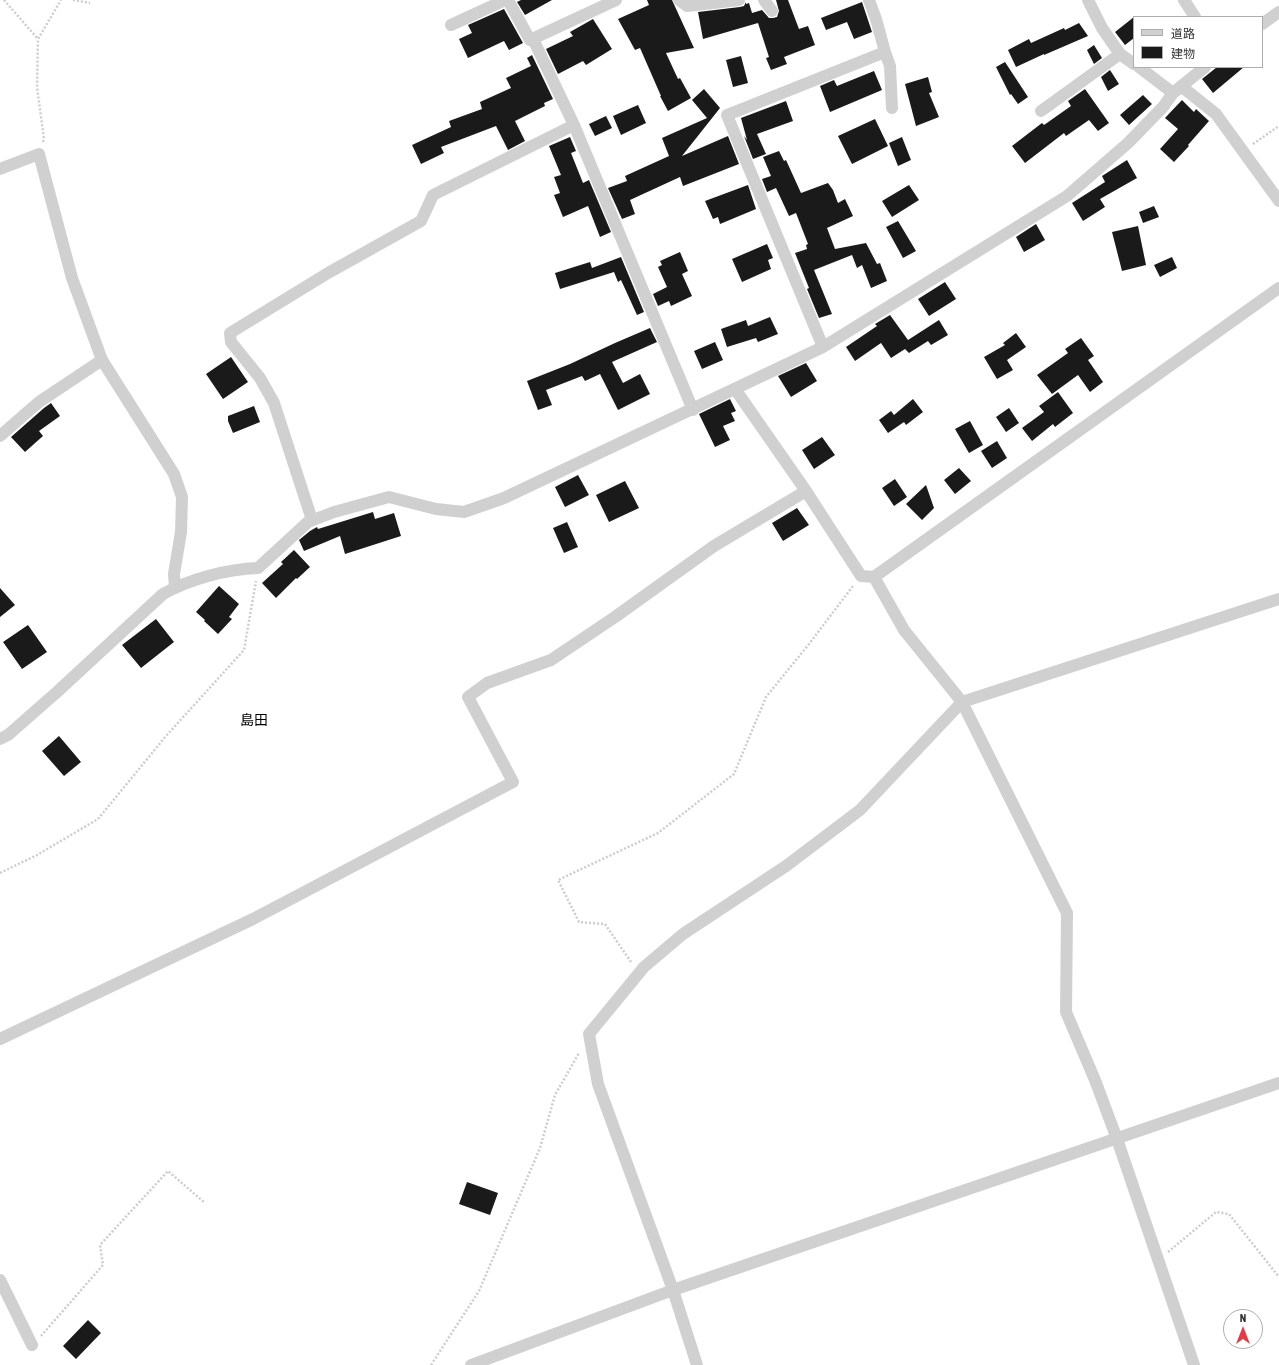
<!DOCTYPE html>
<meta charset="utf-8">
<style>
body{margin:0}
#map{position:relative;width:1279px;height:1365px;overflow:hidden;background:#fff;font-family:"Asap Condensed","Noto Sans JP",sans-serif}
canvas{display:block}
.legend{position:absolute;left:1133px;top:16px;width:130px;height:52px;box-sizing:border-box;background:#fff;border:1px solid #adadad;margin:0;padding:5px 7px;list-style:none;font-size:12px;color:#333}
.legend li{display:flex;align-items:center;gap:8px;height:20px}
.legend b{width:20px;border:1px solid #adadad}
.north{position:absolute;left:1223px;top:1309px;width:40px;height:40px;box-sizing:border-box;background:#fff;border:1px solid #adadad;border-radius:50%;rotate:0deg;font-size:11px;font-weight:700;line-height:16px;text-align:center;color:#333}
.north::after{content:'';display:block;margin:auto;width:14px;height:18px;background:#e63946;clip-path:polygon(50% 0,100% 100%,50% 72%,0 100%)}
</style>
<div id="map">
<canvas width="1279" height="1365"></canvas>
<ul class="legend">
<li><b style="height:5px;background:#d0d0d0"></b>道路</li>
<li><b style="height:11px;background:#1a1a1a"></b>建物</li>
</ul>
<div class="north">N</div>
</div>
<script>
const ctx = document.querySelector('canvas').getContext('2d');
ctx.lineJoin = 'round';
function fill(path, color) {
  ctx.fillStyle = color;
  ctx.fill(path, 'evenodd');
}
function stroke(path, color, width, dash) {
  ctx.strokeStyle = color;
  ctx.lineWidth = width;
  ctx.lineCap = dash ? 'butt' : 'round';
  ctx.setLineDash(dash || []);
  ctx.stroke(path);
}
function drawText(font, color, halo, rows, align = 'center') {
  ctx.font = font + ' "Asap Condensed","Noto Sans JP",sans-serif';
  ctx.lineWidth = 4;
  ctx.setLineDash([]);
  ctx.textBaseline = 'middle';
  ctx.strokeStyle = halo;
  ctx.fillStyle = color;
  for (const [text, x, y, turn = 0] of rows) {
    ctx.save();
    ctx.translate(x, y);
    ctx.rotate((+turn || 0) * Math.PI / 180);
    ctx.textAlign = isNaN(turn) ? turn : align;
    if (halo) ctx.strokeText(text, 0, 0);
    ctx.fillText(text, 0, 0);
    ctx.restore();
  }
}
fill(new Path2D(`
 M521 0H552L525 15 517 2Z
 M647 0H672L694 48 666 53 678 79 680 78 691 98 668 111 660 96H661L640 48 635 50 618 19 649 5Z
 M776 0H788L799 29 808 26 815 45 784 57 787 64 771 70 766 58 769 57 758 23 703 39 698 12 740 7 744 6 746 2V4L749 3 752 13 762 10 769 18H773L777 17 779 11Z
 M862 2 872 32 854 39 847 22 826 30 821 18Z
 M504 9 523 43 509 50 504 41 468 58 459 39 472 33 468 25Z
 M1134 17V38L1125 45 1115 32Z
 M593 19 612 49 586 65 583 61 558 74 546 49 573 36 570 32Z
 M1079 23 1088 36 1044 55V54L1016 67 1008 50 1029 39 1031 43 1064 28 1065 30Z
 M1094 45 1102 58 1094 64 1087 50Z
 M532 55 553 99 544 103 545 106 515 121 525 141 508 150 496 126 441 147 444 153 421 164 412 145 451 127 449 121 482 109 480 102 511 88 506 78 531 66 527 58Z
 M741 56 748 83 733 87 726 60Z
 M1005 62 1028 97 1018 104 1011 94 1010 95 996 67Z
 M1217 67H1244L1213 93 1202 79Z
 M1110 70 1119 84 1108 91 1101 77Z
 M874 71 882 90 830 112 820 86 834 80 837 86Z
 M928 77 932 92 929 93 939 117 916 126 905 84Z
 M704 89 720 108 682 156 728 136 739 164 683 186 680 177 630 200 635 214 622 219 608 188 627 181 625 176 669 156 662 138 707 118 692 100Z
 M1085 89 1109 123 1098 131 1089 120 1066 136 1064 133 1025 163 1012 146 1042 123 1044 125 1071 106 1068 101Z
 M1143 95 1152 104 1129 125 1120 115Z
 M1182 100 1194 112 1196 109 1209 121 1188 145 1189 146 1174 162 1160 149 1178 129 1165 118Z
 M786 101 793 121 757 134 766 154 753 159 744 136 747 140 741 118Z
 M638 105 646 123 621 135 613 116Z
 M606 116 612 128 595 136 589 124Z
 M875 119 888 146 852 164 838 136Z
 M570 137 576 151 571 153 583 183 589 180 611 232 600 237 588 206 563 217 554 195 560 193 554 177 561 175 549 146Z
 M902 137 911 160 898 166 889 143Z
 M779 151 784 161 786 160 801 193 828 183 833 190 838 203 845 199 853 216 827 228 835 249 866 243 877 264 880 263 887 281 871 288 862 265 857 268 852 255 814 270 832 314 819 318 807 289 809 288 795 253 807 249 806 245 808 244 796 213 789 216 776 188 767 192 762 179 771 176 763 157Z
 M1127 160 1137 178 1100 199 1105 207 1083 221 1072 203 1105 182 1102 176Z
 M748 185 756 209 720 224 718 217 713 219 705 201Z
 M909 185 919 200 892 217 882 201Z
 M1154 206 1159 217 1143 223 1139 212Z
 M898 221 916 251 903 258 886 227Z
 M1036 224 1045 240 1024 252 1016 237Z
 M1138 226 1146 265 1122 271 1112 232Z
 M767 244 773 258 768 260 771 269 742 282 732 259Z
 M680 252 688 271 682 274 692 296 671 306 669 301 658 306 653 294 667 287 658 267 662 265 660 261Z
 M621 257 644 312 637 315 621 280 618 282 614 272 560 289 555 273 590 262 592 268Z
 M1172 257 1177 268 1160 277 1154 265Z
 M945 282 956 299 929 316 918 299Z
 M890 315 908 340 939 320 948 335 931 345 928 341 909 353 905 349 891 358 881 343 855 361 846 347 877 326 875 324Z
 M770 317 778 334 758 342 756 338 727 347 721 329 746 320 748 326Z
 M650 328 657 342 612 362 623 383 640 374 650 394 618 410 600 374 585 381 582 376 546 390 552 405 538 410 527 381 570 364 615 343Z
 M1016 333 1026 347 1007 360 1013 370 997 379 984 357 1005 345 1003 343Z
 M1081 338 1094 356 1088 360 1103 382 1090 392 1078 375 1052 394 1037 375 1068 353 1065 349Z
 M715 342 723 360 702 369 694 351Z
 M231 357 248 382 223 399 206 374Z
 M806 363 817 381 791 397 778 376Z
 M1058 392 1073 413 1055 427 1053 424 1032 441 1022 428 1044 412 1039 406Z
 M730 399 736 411 731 413 735 421 723 426 730 440 715 447 699 414Z
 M913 399 923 412 906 425 904 422 888 433 879 420 891 411 894 415Z
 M51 403 60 416 39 431 43 436 25 452 11 437 44 408Z
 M254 406 260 422 233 433 228 421V416Z
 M1009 408 1019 423 1006 432 996 417Z
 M970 421 983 445 969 453 955 429Z
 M822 437 835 455 814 469 802 450Z
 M997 441 1007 458 992 468 981 451Z
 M959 468 971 481 955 494 944 480Z
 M578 475 589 495 565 507 555 487Z
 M895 479 907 497 894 506 882 488Z
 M625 481 639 508 609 522 596 495Z
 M926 485 934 508 922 520 906 504Z
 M797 508 809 525 783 541 772 523Z
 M373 512 375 519 394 513 401 536 345 554 340 536 304 551 299 540 310 531 317 527 318 529Z
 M567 522 578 547 564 553 553 528Z
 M294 550 310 567 297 579 296 578 276 598 262 583 283 564 281 562Z
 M219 586 239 604 229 617 232 619 218 634 204 621 205 620 196 612Z
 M0 588 15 605 0 617Z
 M156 619 174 642 141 668 122 645Z
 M28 625 47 652 22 669 3 642Z
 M59 736 81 762 64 776 42 751Z
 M467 1182 498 1193 490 1215 459 1204Z
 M88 1320 101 1333 76 1359 63 1346Z`), '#1a1a1a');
stroke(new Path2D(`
 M4 0 38 39
 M73 0 90 3
 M43 142 44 139 37 87 38 39 61 0
 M1253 144 1279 126
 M0 873 37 855 98 819 166 736 244 650 256 581
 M631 962 605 924 579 922 558 880 658 833 734 774 766 697 809 644 853 586
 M1168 1252 1216 1212 1229 1214 1279 1277
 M41 1336 103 1265 100 1245 168 1171 205 1203
 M431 1365 479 1291 540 1148 555 1095 579 1053`), '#cdcdcd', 2.5, [2, 2]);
stroke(new Path2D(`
 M508 0 530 40 616 0
 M679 0 687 6 739 0
 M764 0 772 11
 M869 0 876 19 885 52 890 66 892 108
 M1088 0 1102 28 1120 54 1134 64
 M1184 0 1195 17
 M1262 24 1279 12
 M451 25 505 0
 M533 39 574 125 693 410
 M1139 67 1173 93
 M1181 86 1216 114 1279 201
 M1041 111 1120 54
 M0 169 39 154 72 278 102 360 174 474 182 497 181 532 174 574 175 588
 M823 347 727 115 885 52
 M735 389 806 491 861 576 874 577 1279 288
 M0 436 39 402 102 360
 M312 520 274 403 260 378 231 342 230 333 328 273 421 221 433 195 574 125
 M874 577 904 630 962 702 1067 913 1066 1012 1095 1080 1117 1139 1194 1365
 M0 739 8 735 57 692 163 594C190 579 227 569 258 568L308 522 334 512 389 497 436 509 464 512 504 498 823 347 1067 196 1128 143 1163 107 1173 93 1205 67
 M0 1039 253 919 513 782 468 697 487 683 551 660 615 617 714 546 806 491
 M0 1280 32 1345
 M471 1365 673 1290 1279 1083
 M697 1365 673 1290 598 1084 589 1034 644 967 683 934 786 866 860 810 962 702 1279 599`), '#d0d0d0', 12);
drawText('14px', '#000', '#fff', [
 ["島田",254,721]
]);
</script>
